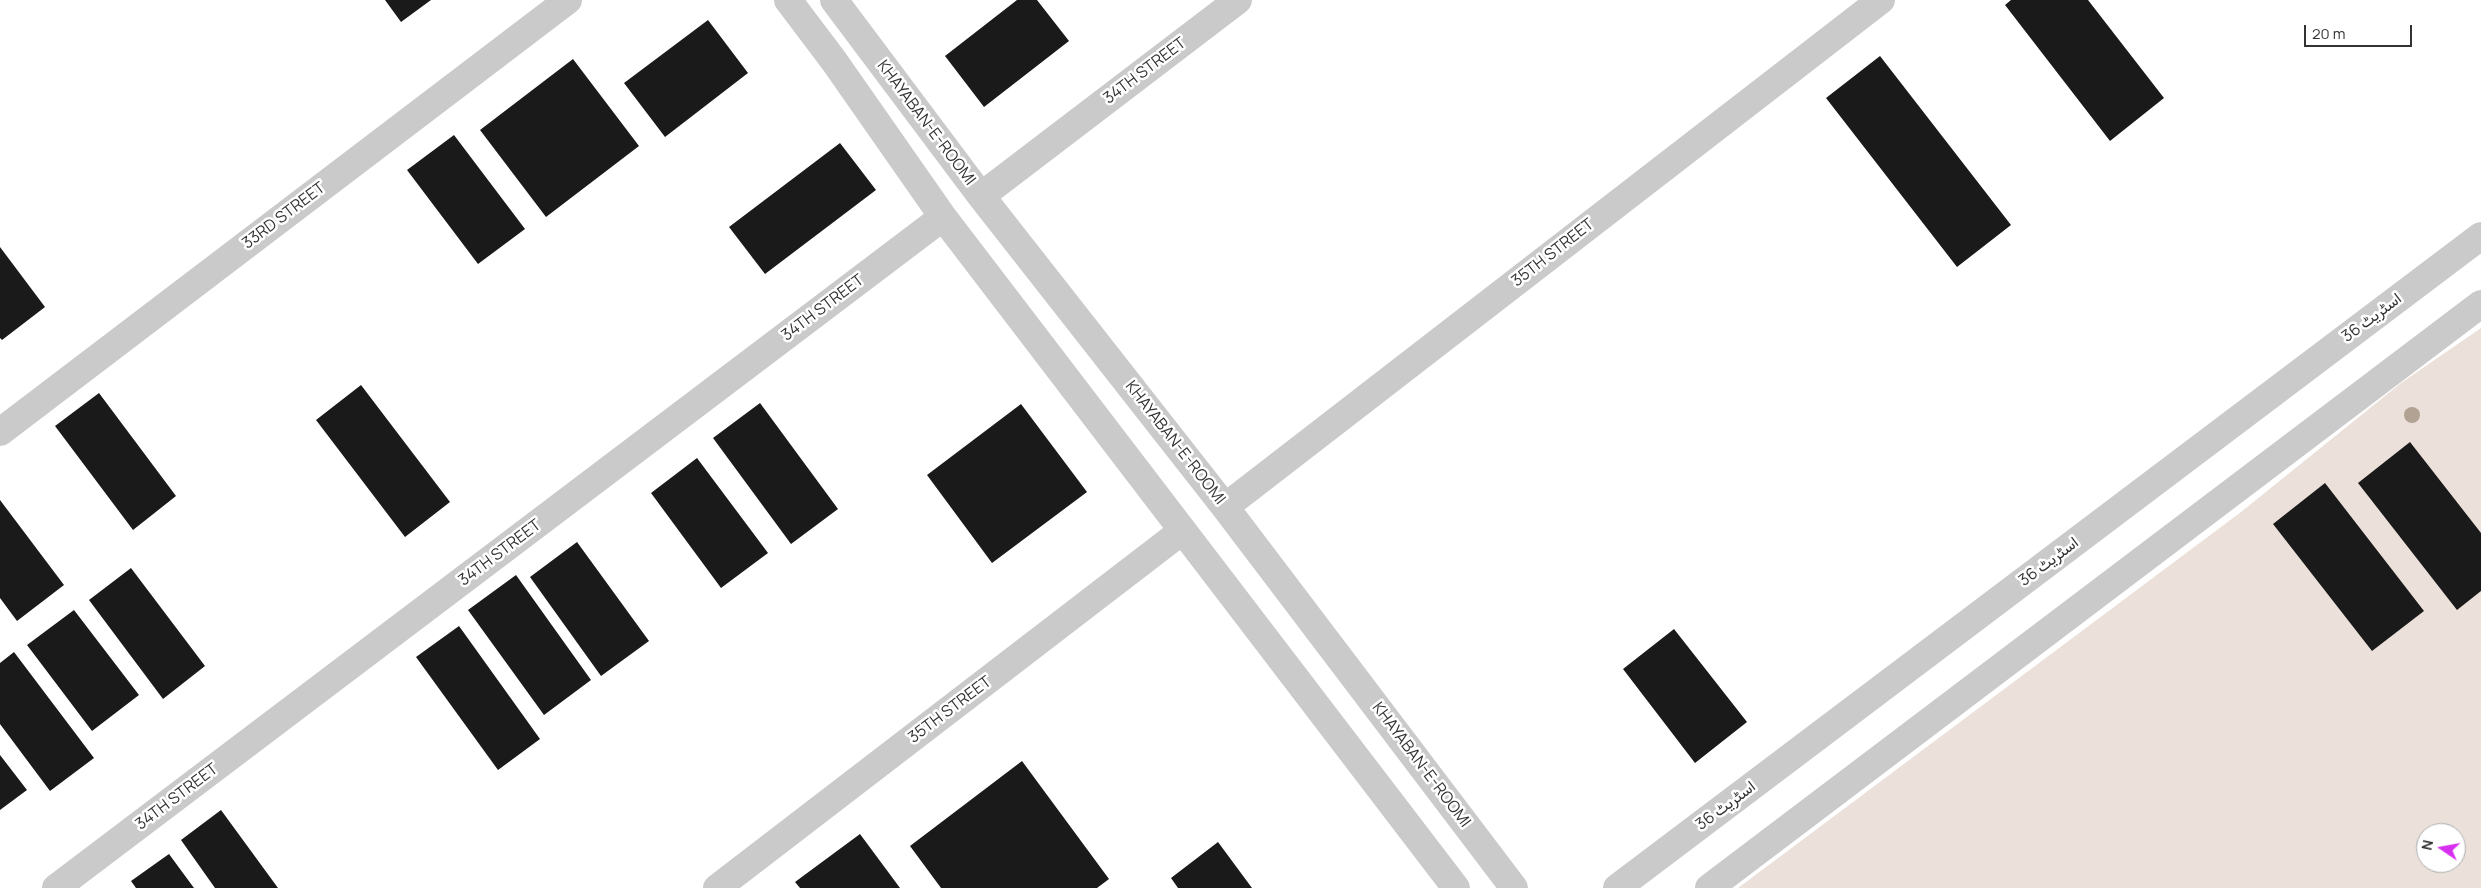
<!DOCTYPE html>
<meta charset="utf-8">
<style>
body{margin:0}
#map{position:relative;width:2481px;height:888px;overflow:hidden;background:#fff;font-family:Manrope,sans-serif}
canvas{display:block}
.north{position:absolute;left:2416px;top:823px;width:50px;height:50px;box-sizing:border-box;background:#fff;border:1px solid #adadad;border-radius:50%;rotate:282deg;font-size:14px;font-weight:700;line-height:20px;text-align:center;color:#333}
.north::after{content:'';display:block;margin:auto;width:18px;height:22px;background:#d72ef0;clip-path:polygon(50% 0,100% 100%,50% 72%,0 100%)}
.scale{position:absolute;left:2304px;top:25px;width:108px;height:22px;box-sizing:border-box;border:2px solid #333;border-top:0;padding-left:6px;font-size:15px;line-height:18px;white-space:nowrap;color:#333;-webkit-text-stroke:4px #fff;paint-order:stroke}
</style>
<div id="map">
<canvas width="2481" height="888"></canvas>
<div class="north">N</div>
<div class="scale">20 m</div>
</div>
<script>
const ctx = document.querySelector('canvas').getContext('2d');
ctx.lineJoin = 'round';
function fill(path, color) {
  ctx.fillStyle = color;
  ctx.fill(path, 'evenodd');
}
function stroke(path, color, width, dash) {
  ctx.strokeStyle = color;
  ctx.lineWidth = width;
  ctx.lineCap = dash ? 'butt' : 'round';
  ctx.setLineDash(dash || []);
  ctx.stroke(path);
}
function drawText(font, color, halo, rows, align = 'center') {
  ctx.font = font + ' Manrope,Vazirmatn,sans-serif';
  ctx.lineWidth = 5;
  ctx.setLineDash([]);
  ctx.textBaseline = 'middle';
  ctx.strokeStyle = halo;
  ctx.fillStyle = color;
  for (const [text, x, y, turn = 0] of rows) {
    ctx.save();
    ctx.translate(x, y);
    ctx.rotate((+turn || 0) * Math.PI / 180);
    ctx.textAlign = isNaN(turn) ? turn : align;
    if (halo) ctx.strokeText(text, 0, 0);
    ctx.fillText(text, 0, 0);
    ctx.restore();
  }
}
fill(new Path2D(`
 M2481 328V888H1738L2241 512 2401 383ZM2426 833H2456V863H2426Z`), '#ebe1da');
fill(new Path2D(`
 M385 0H431L401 22Z
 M1017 0H1037L1069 41 984 107 945 56Z
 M2011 0H2088L2164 98 2110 141 2005 5Z
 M708 20 748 73 665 137 624 83Z
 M1880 56 2011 225 1957 267 1826 98Z
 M573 59 639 146 546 217 480 130Z
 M454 135 525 229 478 264 407 170Z
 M840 143 876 190 765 274 729 227Z
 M0 247 45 307 2 340 0 338Z
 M361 385 450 502 405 537 316 420Z
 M99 393 176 496 133 530 55 426Z
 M760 403 838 509 791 544 713 438Z
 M1021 404 1087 492 992 563 927 475Z
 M2410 442 2481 533V591L2457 610 2358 483Z
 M697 458 768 553 721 588 651 493Z
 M2325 483 2424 611 2372 651 2273 524Z
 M0 500 64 585 17 621 0 598Z
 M577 542 649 641 601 676 530 577Z
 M131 568 205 666 163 699 89 600Z
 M516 575 591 680 544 715 468 610Z
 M74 610 139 695 92 731 27 645Z
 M459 626 540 739 498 770 416 657Z
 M1674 629 1747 722 1695 763 1623 669Z
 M14 652 94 758 50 791 0 724V663Z
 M0 755 27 790 0 810Z
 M1022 761 1109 879 1097 888H941L910 846Z
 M221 810 278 888H215L181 840Z
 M860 834 900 888H800L795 882Z
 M1218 842 1252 888H1178L1171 878Z
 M169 854 194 888H136L131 881Z`), '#1a1a1a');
stroke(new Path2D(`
 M788 0 834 61 943 217 1456 888
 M834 0 981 196 1225 507 1514 888
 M981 196 1238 0
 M0 432 568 0
 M1225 507 1881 0
 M56 888 943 217
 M717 888 1182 531
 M1617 888 2481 236
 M1709 888 2481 304`), '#cacaca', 28);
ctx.fillStyle = '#b1a294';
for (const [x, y] of [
 [2412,415]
]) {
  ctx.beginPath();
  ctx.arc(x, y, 8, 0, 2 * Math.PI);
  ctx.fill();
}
drawText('16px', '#333', '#fff', [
 ["34TH STREET",1145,71,-37],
 ["KHAYABAN-E-ROOMI",926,123,53],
 ["33RD STREET",284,216,-37],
 ["35TH STREET",1553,253,-38],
 ["34TH STREET",823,308,-37],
 ["اسٹریٹ 36",2372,318,-37],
 ["KHAYABAN-E-ROOMI",1175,443,52],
 ["34TH STREET",500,553,-37],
 ["اسٹریٹ 36",2049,562,-37],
 ["35TH STREET",950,710,-37],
 ["KHAYABAN-E-ROOMI",1421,765,53],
 ["34TH STREET",177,797,-37],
 ["اسٹریٹ 36",1726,806,-37]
]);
</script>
